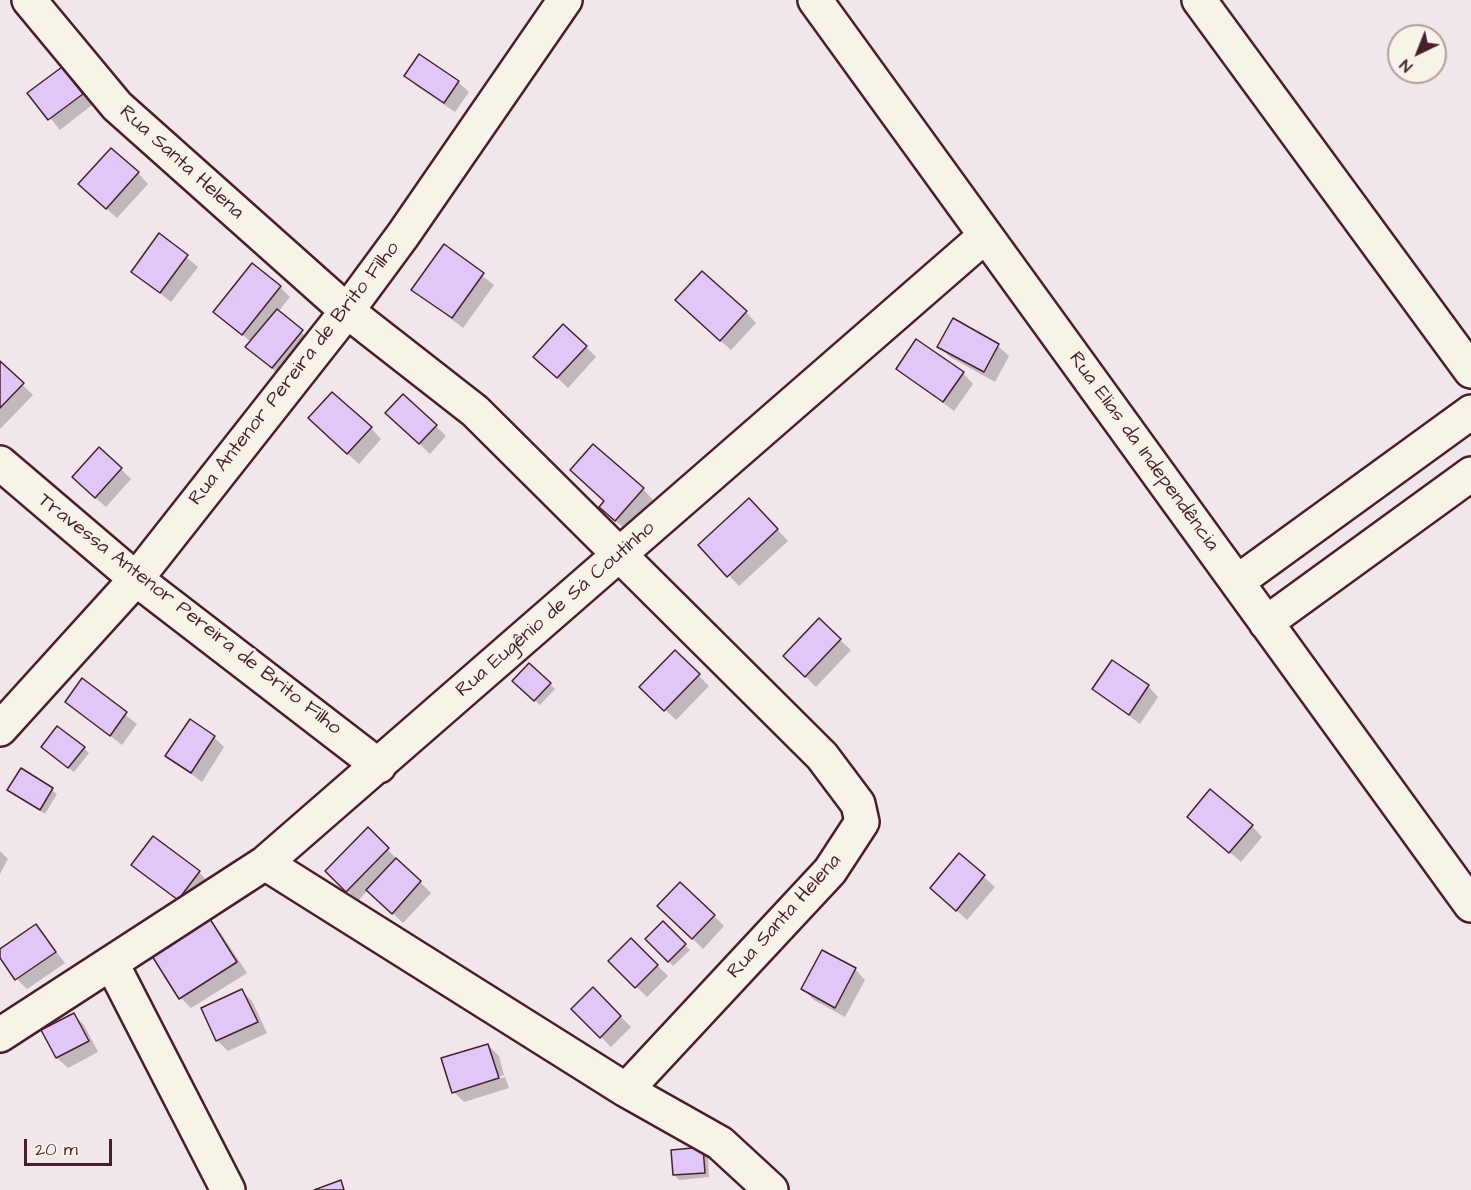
<!DOCTYPE html>
<meta charset="utf-8">
<style>
body{margin:0}
#map{position:relative;width:1471px;height:1190px;overflow:hidden;background:#f0e6ec;font-family:"Architects Daughter",sans-serif}
canvas{display:block}
.north{position:absolute;left:1387px;top:24px;width:60px;height:60px;box-sizing:border-box;background:#f7f3e8;border:2px solid #b29e9c;border-radius:50%;rotate:223deg;font-size:16px;font-weight:700;line-height:24px;text-align:center;color:#4a1f2b}
.north::after{content:'';display:block;margin:auto;width:21px;height:27px;background:#4a1f2b;clip-path:polygon(50% 0,100% 100%,50% 72%,0 100%)}
.scale{position:absolute;left:24px;top:1139px;width:88px;height:27px;box-sizing:border-box;border:3px solid #4a1f2b;border-top:0;padding-left:8px;font-size:18px;line-height:21px;white-space:nowrap;color:#4a1f2b;-webkit-text-stroke:4px #f7f3e8;paint-order:stroke}
</style>
<div id="map">
<canvas width="1471" height="1190"></canvas>
<div class="north">N</div>
<div class="scale">20 m</div>
</div>
<script>
const ctx = document.querySelector('canvas').getContext('2d');
ctx.lineJoin = 'round';
function fill(path, color) {
  ctx.fillStyle = color;
  ctx.fill(path, 'evenodd');
}
function stroke(path, color, width, dash) {
  ctx.strokeStyle = color;
  ctx.lineWidth = width;
  ctx.lineCap = dash ? 'butt' : 'round';
  ctx.setLineDash(dash || []);
  ctx.stroke(path);
}
function drawText(font, color, halo, rows, align = 'center') {
  ctx.font = font + ' "Architects Daughter",sans-serif';
  ctx.lineWidth = 5;
  ctx.setLineDash([]);
  ctx.textBaseline = 'middle';
  ctx.strokeStyle = halo;
  ctx.fillStyle = color;
  for (const [text, x, y, turn = 0] of rows) {
    ctx.save();
    ctx.translate(x, y);
    ctx.rotate((+turn || 0) * Math.PI / 180);
    ctx.textAlign = isNaN(turn) ? turn : align;
    if (halo) ctx.strokeText(text, 0, 0);
    ctx.fillText(text, 0, 0);
    ctx.restore();
  }
}
fill(new Path2D(`
 M62 69 92 105 60 130 30 93Z
 M406 76 458 82 469 92 455 112 416 86Z
 M138 173 148 184 117 218 91 195Z
 M160 235 198 267 171 302 133 271Z
 M444 246 494 285 463 328 413 289Z
 M280 287 290 297 278 312 312 342 283 378 258 357 251 342 215 312Z
 M688 311 746 312 756 323 731 350Z
 M954 320 998 346 1009 356 995 382 950 357 939 346Z
 M586 347 596 357 568 388 546 367Z
 M0 363 33 395 0 429Z
 M898 369 963 373 973 384 954 411Z
 M398 423 436 426 446 436 430 454Z
 M371 428 381 439 359 464 320 429Z
 M121 469 131 479 106 507 84 488Z
 M643 489 653 500 626 530 611 517Z
 M759 510 788 541 739 586 700 545Z
 M840 640 851 650 816 687 785 656Z
 M675 652 709 686 676 720 641 687Z
 M530 665 555 689 540 705 514 681Z
 M82 681 137 724 122 745 67 702Z
 M1148 686 1158 697 1140 724 1094 689Z
 M214 737 224 747 202 782 167 756Z
 M84 748 89 753 74 772 48 752Z
 M21 770 57 794 45 814 9 790Z
 M1189 817 1252 826 1262 837 1241 862Z
 M368 830 431 893 403 923 368 890 358 901 327 871Z
 M0 851 8 859 0 874Z
 M959 855 995 887 967 920 932 888Z
 M133 865 199 872 209 883 189 909Z
 M659 906 714 916 724 926 703 949Z
 M210 921 220 932 247 973 191 1008 181 998Z
 M663 923 690 950 673 966 647 939Z
 M36 926 65 963 27 989 17 979 0 951Z
 M631 940 668 976 647 997 610 961Z
 M855 969 865 980 845 1017 814 1000 803 989Z
 M593 989 631 1027 611 1047 573 1009Z
 M242 991 252 1001 267 1033 228 1051 217 1040Z
 M73 1014 84 1025 98 1052 68 1068 57 1058 43 1031Z
 M488 1045 499 1056 504 1075 458 1089V1092L505 1077 509 1088 464 1102 454 1092Z
 M703 1149 708 1154 709 1177 679 1180 674 1175Z`), '#0003');
const building = new Path2D(`
 M419 54 459 81 444 103 404 76Z
 M62 67 83 94 48 120 27 93Z
 M111 148 139 172 106 209 78 184Z
 M159 233 188 255 160 293 131 272Z
 M444 244 484 273 452 318 411 290Z
 M252 263 281 286 242 335 213 312Z
 M702 271 747 311 720 341 675 300Z
 M277 309 303 330 272 368 245 347Z
 M953 318 999 344 984 372 937 347Z
 M563 324 587 346 557 378 533 357Z
 M916 339 964 372 943 402 896 369Z
 M0 361 24 383 0 408Z
 M332 392 372 427 347 454 308 418Z
 M403 394 437 425 419 444 385 413Z
 M593 444 644 488 615 521 599 507 604 501 570 470Z
 M99 447 122 468 95 498 72 477Z
 M749 498 778 529 727 577 698 545Z
 M819 618 841 639 805 677 783 656Z
 M675 650 700 674 664 711 639 687Z
 M1112 660 1149 685 1129 715 1092 689Z
 M529 663 551 683 534 701 512 681Z
 M82 678 127 712 110 736 65 702Z
 M190 719 215 736 191 773 165 756Z
 M57 726 85 747 68 768 41 747Z
 M21 768 53 788 40 810 7 790Z
 M1210 789 1253 825 1229 853 1187 817Z
 M368 827 389 848 346 892 325 871Z
 M153 836 200 871 178 900 131 865Z
 M959 853 985 875 956 911 930 888Z
 M396 858 421 881 392 914 366 890Z
 M680 882 715 915 692 939 657 906Z
 M210 919 237 962 179 999 152 956Z
 M663 921 686 944 668 962 645 939Z
 M36 924 56 952 15 980 0 958V949Z
 M631 938 658 965 635 988 608 961Z
 M822 950 856 968 835 1008 801 989Z
 M593 987 621 1016 600 1038 571 1009Z
 M242 989 258 1022 216 1041 201 1008Z
 M74 1013 89 1041 56 1058 41 1030Z
 M488 1044 499 1078 452 1093 441 1058Z
 M703 1147 705 1173 673 1175 671 1150Z
 M341 1180 344 1190H314Z`);
fill(building, '#e1c7f7');
stroke(building, '#4a1f2b', 1.5);
const minor = new Path2D(`
 M29 0 117 106 347 311 475 411 822 756 858 804 862 822 830 871 626 1090
 M815 0 1471 905
 M1199 0 1471 371
 M0 463 136 579 379 766
 M1237 582 1471 412
 M1266 623 1471 474
 M0 729 136 579 347 311 403 235 565 0
 M265 863 626 1090 720 1143 771 1190
 M112 964 228 1190
 M0 1035 265 863 985 236`);
stroke(minor, '#4a1f2b', 38);
stroke(minor, '#f7f3e8', 33);
drawText('20px', '#4a1f2b', '#f7f3e8', [
 ["Rua Santa Helena",181,163,42],
 ["Rua Antenor Pereira de Brito Filho",295,374,-52],
 ["Rua Elias da Independência",1143,452,54],
 ["Rua Eugênio de Sá Coutinho",556,610,-41],
 ["Travessa Antenor Pereira de Brito Filho",189,615,38],
 ["Rua Santa Helena",785,917,-48]
]);
</script>
